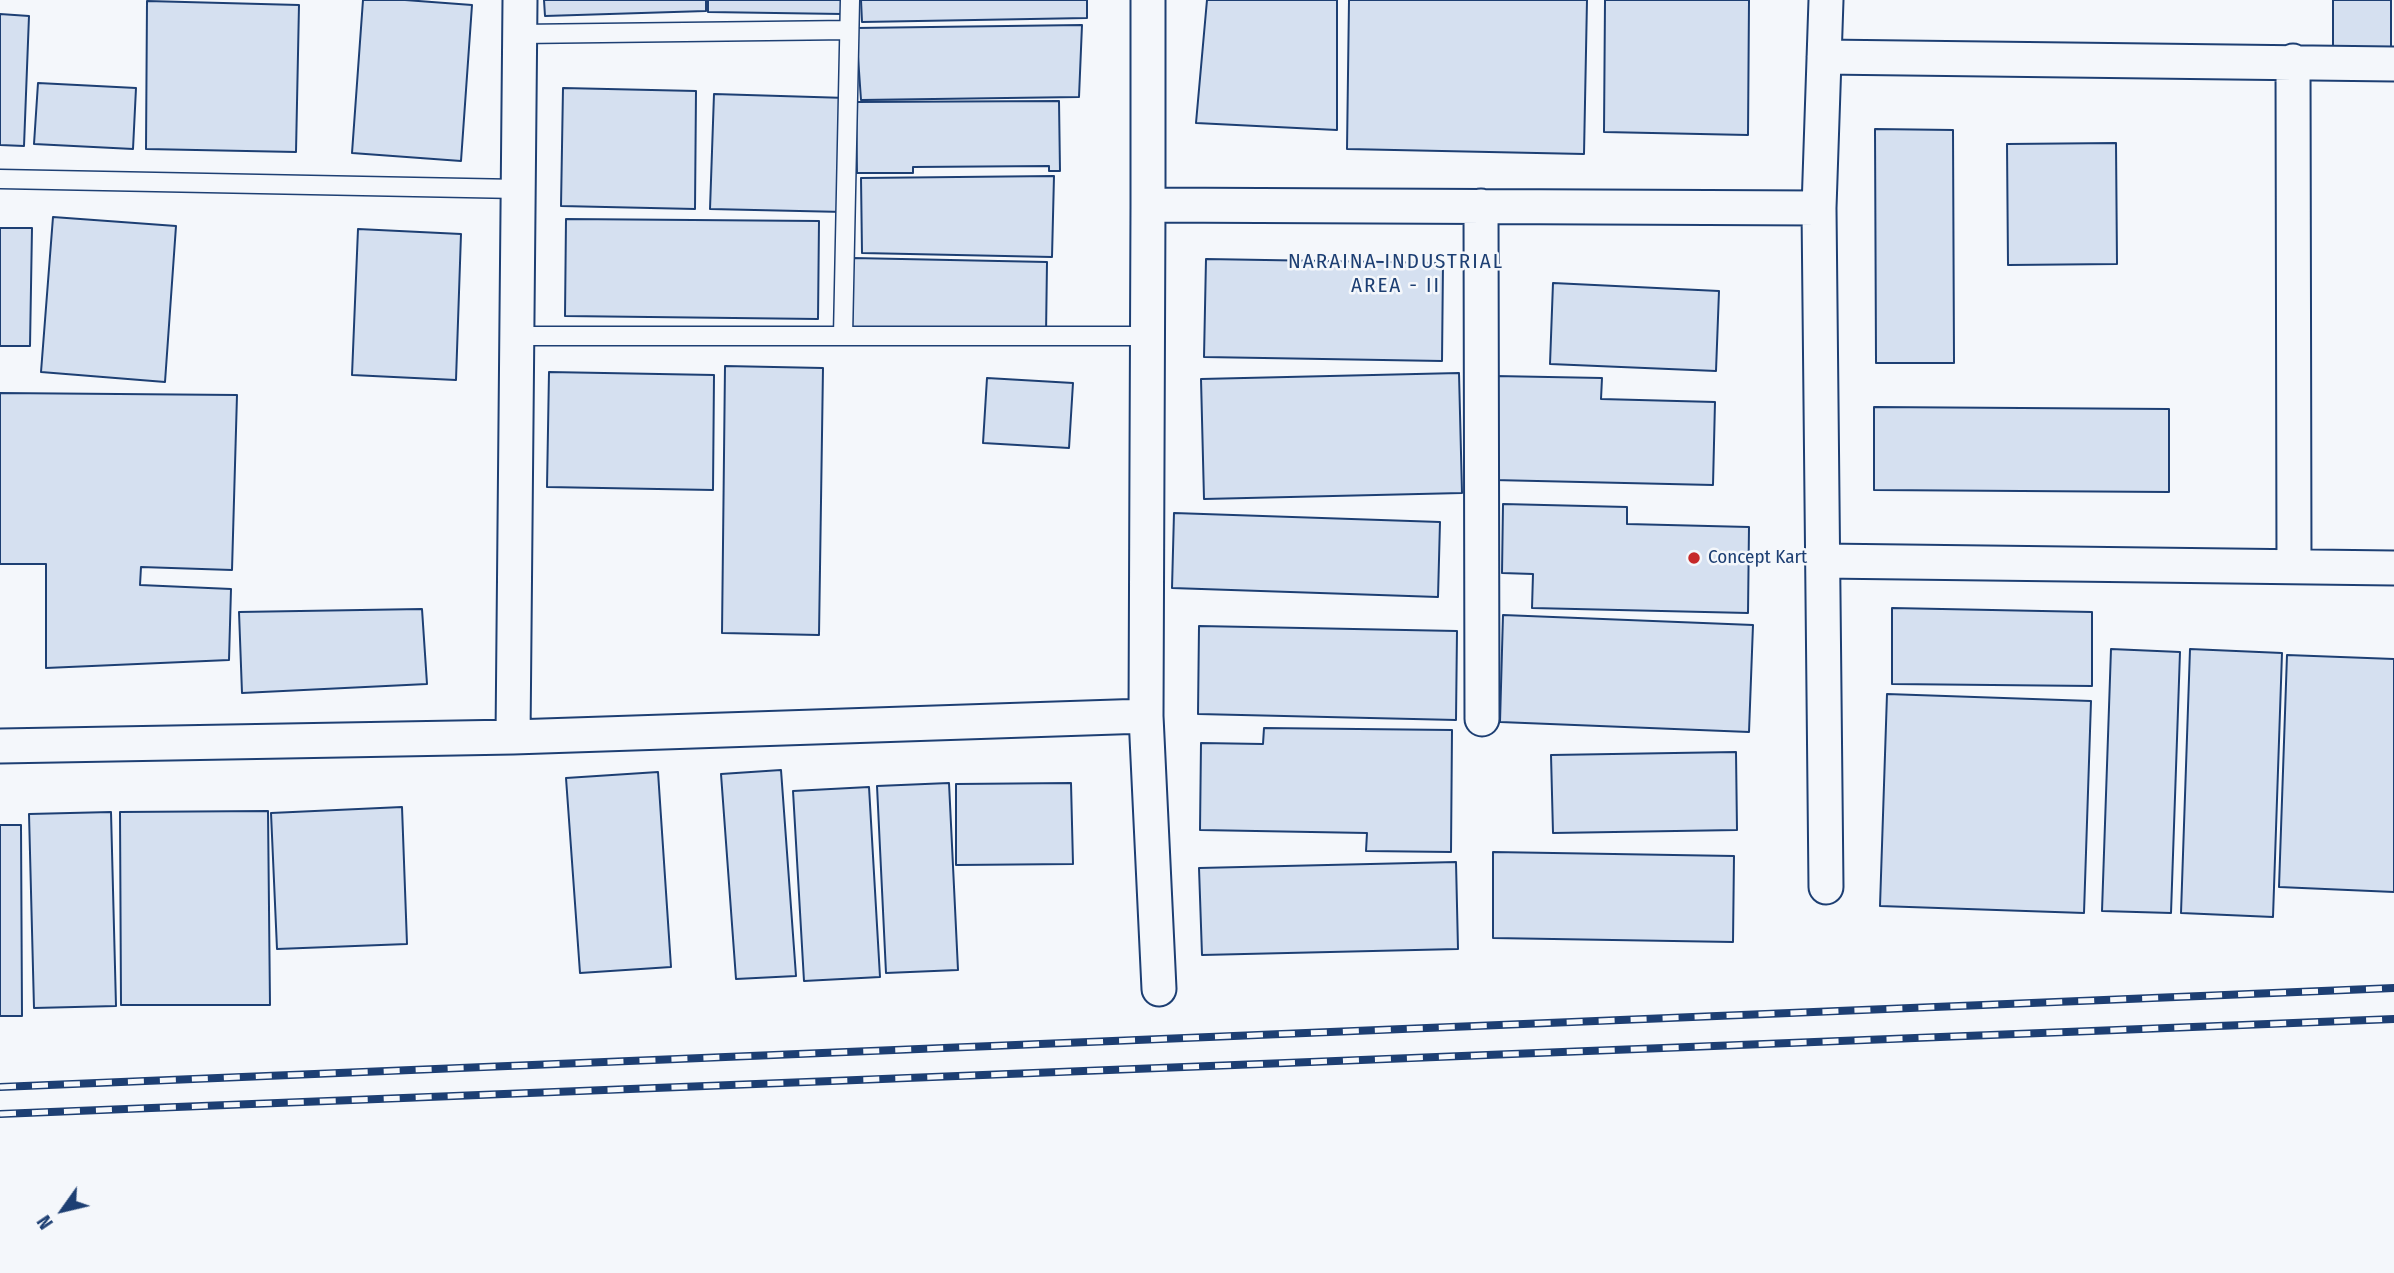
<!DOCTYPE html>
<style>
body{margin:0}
#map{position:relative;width:2394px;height:1273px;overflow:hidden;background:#f4f7fb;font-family:"Fira Sans Condensed",sans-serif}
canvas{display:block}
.north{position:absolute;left:28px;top:1175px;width:70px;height:70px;-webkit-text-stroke:5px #f4f7fb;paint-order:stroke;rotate:236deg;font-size:19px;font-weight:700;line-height:28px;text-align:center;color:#1d3f73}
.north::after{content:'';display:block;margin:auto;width:24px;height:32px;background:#1d3f73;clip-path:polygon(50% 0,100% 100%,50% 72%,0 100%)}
</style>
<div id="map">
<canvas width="2394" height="1273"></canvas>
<div class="north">N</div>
</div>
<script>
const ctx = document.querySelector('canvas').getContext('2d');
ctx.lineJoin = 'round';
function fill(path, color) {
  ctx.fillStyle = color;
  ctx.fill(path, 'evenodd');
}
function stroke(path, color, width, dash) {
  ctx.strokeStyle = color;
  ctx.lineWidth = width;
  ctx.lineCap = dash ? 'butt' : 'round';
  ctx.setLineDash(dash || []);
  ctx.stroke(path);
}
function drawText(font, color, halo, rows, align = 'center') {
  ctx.font = font + ' "Fira Sans Condensed",sans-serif';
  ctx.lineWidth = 5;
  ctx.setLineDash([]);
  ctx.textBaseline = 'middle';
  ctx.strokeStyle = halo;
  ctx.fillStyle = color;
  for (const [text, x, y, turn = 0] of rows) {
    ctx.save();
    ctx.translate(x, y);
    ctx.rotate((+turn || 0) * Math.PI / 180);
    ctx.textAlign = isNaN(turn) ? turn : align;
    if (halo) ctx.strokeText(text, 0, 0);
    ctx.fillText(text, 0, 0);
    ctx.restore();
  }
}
const building = new Path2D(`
 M363 0H405L472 5 461 161 352 153Z
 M544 0H706V11L545 16Z
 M708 0H843L842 14 708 12Z
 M861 0H1087V18L862 22Z
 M1207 0H1337V130L1196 123Z
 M1349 0H1587L1584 154 1347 149Z
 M1605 0H1749L1748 135 1604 132Z
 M2333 0H2391V51H2333Z
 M147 1 299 5 296 152 146 149Z
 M0 14 29 16 24 146 0 145Z
 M1082 25 1079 97 861 100 856 28Z
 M38 83 136 88 133 149 34 144Z
 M563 88 696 91 695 209 561 206Z
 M714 94 847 98 844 212 710 209Z
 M1059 101 1060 171H1049V166L913 167V173H857L856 102Z
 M1875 129 1953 130 1954 363H1876Z
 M2116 143 2117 264 2008 265 2007 144Z
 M1054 176 1052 257 862 253 861 178Z
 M53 217 176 226 165 382 41 372Z
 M566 219 819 221 818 319 565 316Z
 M0 228H32L30 346H0Z
 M358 229 461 234 456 380 352 375Z
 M853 258 1047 262 1046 335 852 331Z
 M1206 259 1443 263 1442 361 1204 357Z
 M1553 283 1719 291 1716 371 1550 364Z
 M725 366 823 368 819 635 722 633Z
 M549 372 714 375 713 490 547 487Z
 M1459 373 1462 493 1204 499 1201 379Z
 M1495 376 1602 378 1601 399 1715 402 1713 485 1493 480Z
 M987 378 1073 383 1069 448 983 443Z
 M0 393 237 395 232 570 141 567 140 585 231 589 229 660 46 668V564H0Z
 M1874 407 2169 409V492L1874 490Z
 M1503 504 1627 507V524L1749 527 1748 613 1532 608 1533 574 1502 573Z
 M1174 513 1440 522 1438 597 1172 588Z
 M1892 608 2092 612V686L1892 684Z
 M422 609 427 684 242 693 239 612Z
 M1503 615 1753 625 1749 732 1500 722Z
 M1199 626 1457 631 1456 720 1198 714Z
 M2111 649 2180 652 2171 913 2102 911Z
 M2190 649 2282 653 2273 917 2181 913Z
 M2287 655 2394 659V892L2279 887Z
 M1887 694 2091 701 2084 913 1880 906Z
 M1264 728 1452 730 1451 852 1366 851 1367 833 1200 830 1201 743 1263 744Z
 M1736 752 1737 830 1553 833 1551 755Z
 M781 770 796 976 736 979 721 774Z
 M658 772 671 967 580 973 566 778Z
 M949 783 958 970 886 973 877 786Z
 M1071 783 1073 864 956 865V784Z
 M869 787 880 977 804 981 793 791Z
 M402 807 407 944 277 949 271 813Z
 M268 811 270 1005H121L120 812Z
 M111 812 116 1006 34 1008 29 814Z
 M0 825H21L22 1016H0Z
 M1493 852 1734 856 1733 942 1493 938Z
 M1456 862 1458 949 1202 955 1199 868Z`);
fill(building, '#d5e0f0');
stroke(building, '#1d3f73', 2);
const lane = new Path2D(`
 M520 34 849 30
 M0 179 518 189
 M517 336H1147
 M843 336 850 0`);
const street = new Path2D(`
 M1824 57 2394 64
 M2293 61 2294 566
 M1148 205V0
 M1481 206 1482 719
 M1819 208 1826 0
 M1823 561 2394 568
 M1146 716 1148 205 1819 208 1826 887
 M513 737 1146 716 1159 989
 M0 746 513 737 520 0`);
stroke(lane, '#1d3f73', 21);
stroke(street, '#1d3f73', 37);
stroke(lane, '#f4f7fb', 18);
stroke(street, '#f4f7fb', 33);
const rail = new Path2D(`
 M0 1087 2394 988
 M0 1114 2394 1019`);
stroke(rail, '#1d3f73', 8);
stroke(rail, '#f4f7fb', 5, [16]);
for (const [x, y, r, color] of [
 [1694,558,7,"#c62828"]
]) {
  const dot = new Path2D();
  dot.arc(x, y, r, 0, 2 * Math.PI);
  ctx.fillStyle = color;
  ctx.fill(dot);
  stroke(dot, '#f4f7fb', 2.5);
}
drawText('19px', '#1d3f73', '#f4f7fb', [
 ["Concept Kart",1708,558]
], 'left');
ctx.letterSpacing = '2px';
drawText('21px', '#1d3f73', '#f4f7fb', [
 ["NARAINA INDUSTRIAL",1396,262],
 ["AREA - II",1396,286]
]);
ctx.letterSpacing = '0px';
</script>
